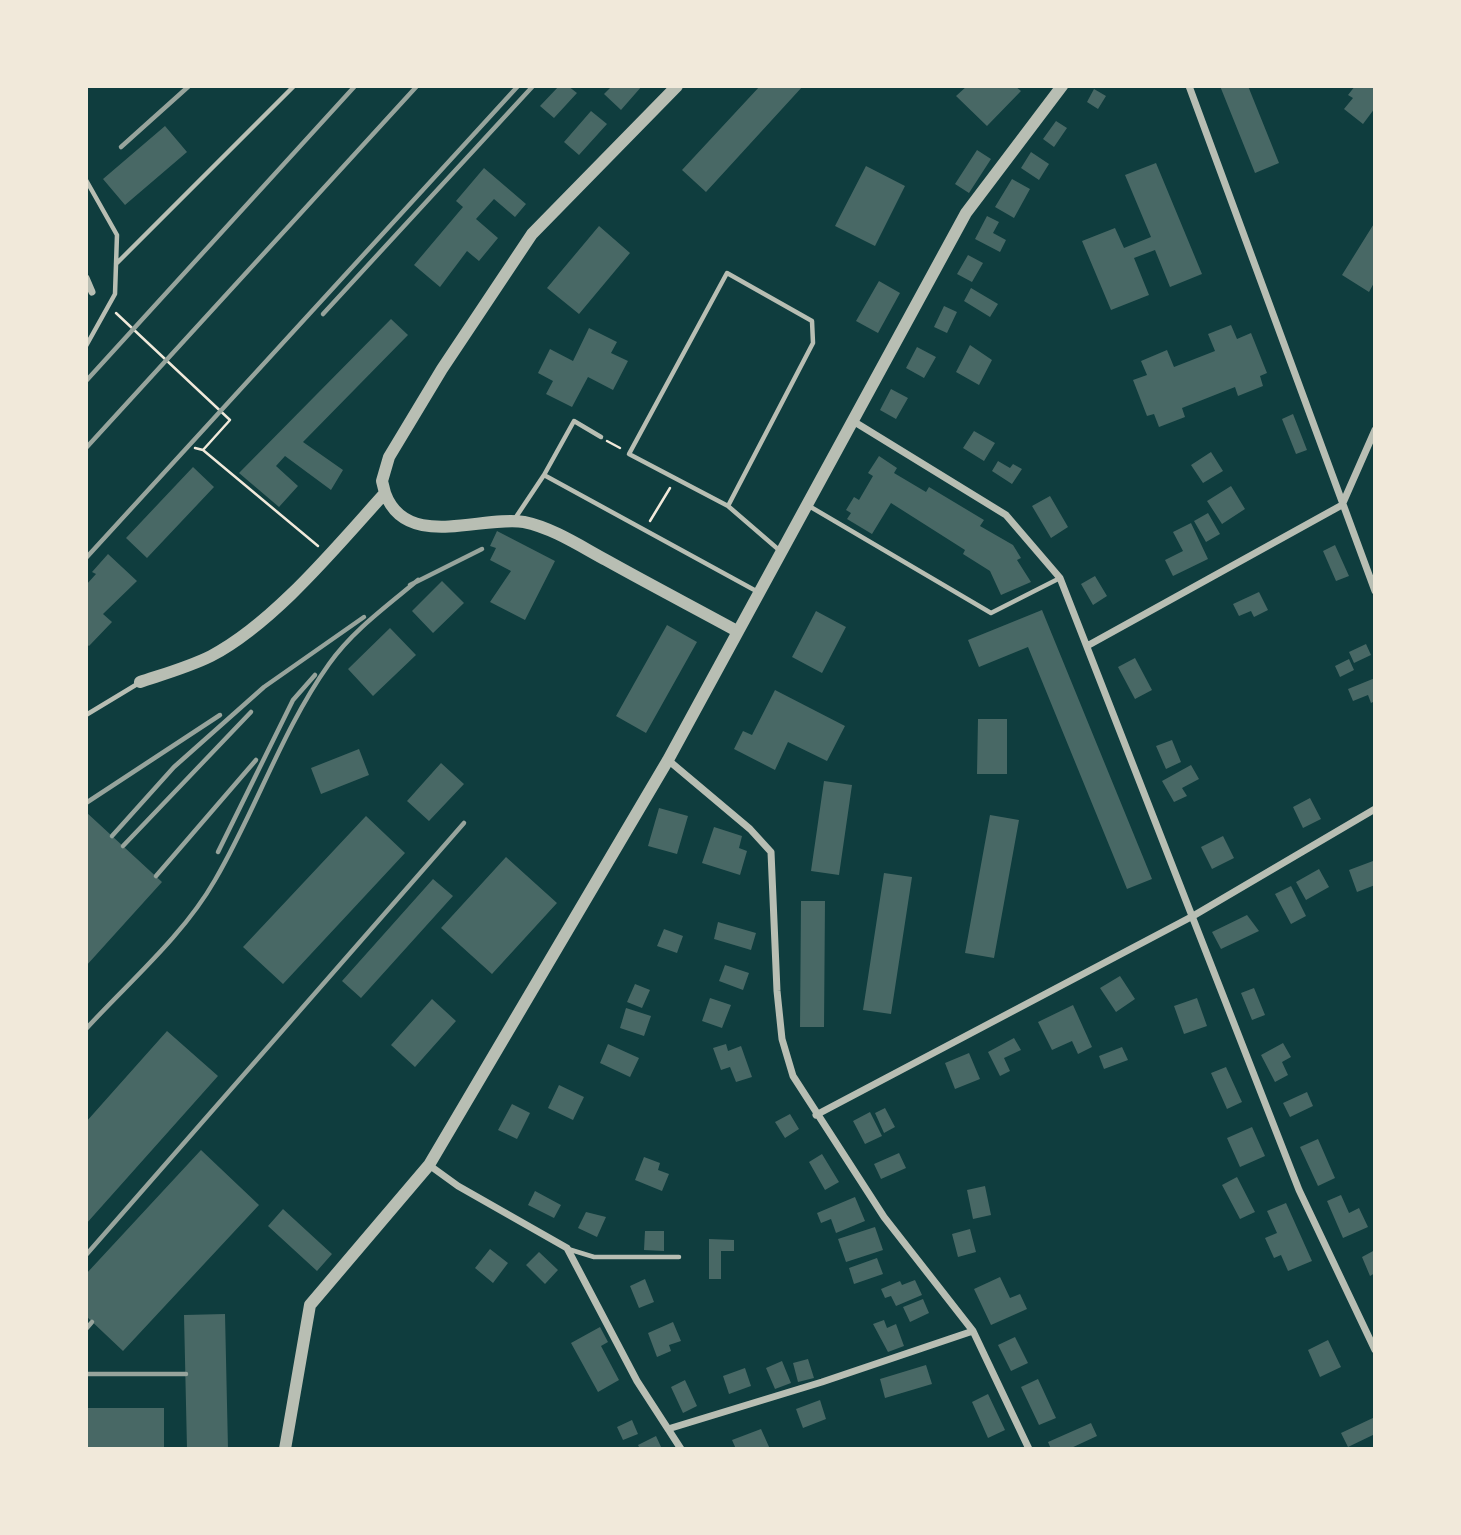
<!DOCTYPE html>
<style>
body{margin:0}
#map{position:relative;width:1461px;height:1535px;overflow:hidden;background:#0f3d3e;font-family:"Playfair Display",serif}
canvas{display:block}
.frame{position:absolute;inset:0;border:88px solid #f1e9da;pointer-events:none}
</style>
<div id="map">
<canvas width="1461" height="1535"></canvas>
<div class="frame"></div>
</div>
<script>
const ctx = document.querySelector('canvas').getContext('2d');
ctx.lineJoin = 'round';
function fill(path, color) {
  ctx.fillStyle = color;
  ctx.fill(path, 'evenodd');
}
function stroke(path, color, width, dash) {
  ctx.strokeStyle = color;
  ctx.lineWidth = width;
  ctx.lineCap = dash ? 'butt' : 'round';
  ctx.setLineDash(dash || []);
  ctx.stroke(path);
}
fill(new Path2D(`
 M559 86H568L577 93 554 118 540 106Z
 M612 86H642L621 110 604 94Z
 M760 86H803L706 192 682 170Z
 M967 86H1015L1021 91 987 126 956 96Z
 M1220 86H1248L1279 163 1255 173Z
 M1355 86H1375V108L1363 124 1344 109 1353 98 1348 95Z
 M1094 89 1106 96 1098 109 1087 102Z
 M591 111 607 124 579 155 564 142Z
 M1056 121 1067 128 1054 147 1043 139Z
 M165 126 187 152 125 205 103 179Z
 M977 150 991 159 969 193 955 184Z
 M1031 152 1049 164 1039 180 1021 168Z
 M1156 163 1202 274 1170 287 1155 250 1134 258 1149 295 1111 310 1082 241 1115 228 1124 248 1151 237 1125 175Z
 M866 166 905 186 875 246 835 226Z
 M484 168 526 204 515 217 494 199 476 219 498 238 479 261 467 251 440 287 414 265 463 207 456 201Z
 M1012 179 1030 189 1014 218 995 207Z
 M987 216 999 222 993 233 1006 240 1000 252 975 239Z
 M1375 222V281L1369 292 1342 275Z
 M599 226 630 253 579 314 547 288Z
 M968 255 983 263 972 282 957 274Z
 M879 281 900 293 878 333 856 321Z
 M971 288 998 304 990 317 964 301Z
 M944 306 957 312 947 333 934 327Z
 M391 319 408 335 303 442 343 470 331 490 285 456 276 466 298 486 279 507 239 473Z
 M1231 325 1237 339 1251 333 1267 373 1260 376 1263 386 1238 396 1235 387 1182 408 1185 417 1159 427 1154 414 1147 416 1133 380 1147 375 1141 361 1167 350 1174 367 1215 351 1208 334Z
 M589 328 617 342 611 353 628 361 613 390 588 377 572 407 546 394 553 381 538 373 550 349 573 361Z
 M970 345 992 360 979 385 956 372Z
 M917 347 936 357 924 378 906 368Z
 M891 389 908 398 896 419 880 410Z
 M1293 414 1307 450 1296 454 1282 419Z
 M974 431 995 443 984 461 963 448Z
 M1211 452 1223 471 1203 483 1191 465Z
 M879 456 897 468 894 473 926 492 929 487 984 520 980 526 1013 545 1021 558 1017 560 1031 582 1001 595 990 571 963 554 965 550 891 503 872 534 847 519 851 513 846 510 854 497 859 500 873 476 868 473Z
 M998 461 1010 468 1013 464 1022 469 1012 484 992 471Z
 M193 467 214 487 147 558 126 538Z
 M1231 486 1245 509 1222 524 1207 501Z
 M1050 496 1068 527 1051 538 1032 506Z
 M1208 513 1220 534 1206 542 1194 521Z
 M1191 523 1208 559 1173 576 1165 560 1183 551 1173 532Z
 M497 531 555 561 525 620 490 602 511 571 490 560 496 548 490 546Z
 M1335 545 1349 576 1336 581 1323 551Z
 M108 554 137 581 103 614 112 622 89 646 86 644V585L96 574 92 572Z
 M1095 576 1107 596 1093 605 1081 584Z
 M442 581 464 603 433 633 412 611Z
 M1259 592 1268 610 1254 617 1251 611 1239 616 1233 604Z
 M1042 610 1152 879 1127 889 1028 647 979 667 968 640Z
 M816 611 846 627 822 673 792 657Z
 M667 625 697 642 646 733 616 716Z
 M390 628 416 655 373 696 348 669Z
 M1366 644 1371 655 1354 663 1349 652Z
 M1135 658 1152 690 1135 699 1118 667Z
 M1349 659 1354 670 1340 677 1335 666Z
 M1375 678V701L1371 703 1368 695 1353 701 1348 689Z
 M775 690 845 726 827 761 788 742 775 770 734 749 743 731 752 735Z
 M978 719H1007V774H977Z
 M1172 740 1181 762 1166 769 1156 746Z
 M359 749 369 775 321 794 311 768Z
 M441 763 464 784 429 821 407 801Z
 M1191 765 1199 779 1182 788 1187 796 1174 802 1162 781Z
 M824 781 852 785 839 875 811 871Z
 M1310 798 1321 819 1303 828 1293 807Z
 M659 808 688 816 677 854 648 846Z
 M86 812 162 882 86 966Z
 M990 815 1019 820 994 958 965 953Z
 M366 816 405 853 283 984 243 947Z
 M714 827 742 836 739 848 747 851 740 875 702 863Z
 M1223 836 1234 858 1212 869 1201 847Z
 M506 857 557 903 492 974 441 928Z
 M1373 861 1375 885 1357 892 1349 870Z
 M1319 869 1329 887 1306 900 1296 882Z
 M884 873 912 877 891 1014 863 1010Z
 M433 879 453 896 361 998 342 981Z
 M1291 886 1306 916 1291 924 1275 894Z
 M801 901H825L824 1027H800Z
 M1247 915 1259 931 1221 949 1212 932Z
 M718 922 756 933 751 950 714 939Z
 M664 929 683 936 677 953 657 946Z
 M725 965 749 973 743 990 719 981Z
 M1120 976 1135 999 1116 1012 1100 988Z
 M635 984 650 990 642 1008 627 1002Z
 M1254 988 1265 1015 1252 1020 1241 993Z
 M710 998 731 1005 722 1028 702 1021Z
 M1197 998 1207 1026 1184 1034 1174 1006Z
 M432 999 456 1021 415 1067 391 1045Z
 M1073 1005 1092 1047 1078 1054 1072 1041 1052 1050 1038 1022Z
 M626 1008 651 1016 644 1036 620 1028Z
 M167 1031 218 1076 86 1224V1122Z
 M1014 1038 1021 1050 1004 1058 1010 1071 1000 1076 988 1052Z
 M1283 1043 1291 1057 1282 1062 1288 1075 1275 1082 1261 1055Z
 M608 1044 639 1058 630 1077 600 1063Z
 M726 1044 728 1051 741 1046 752 1077 736 1082 730 1067 721 1070 713 1048Z
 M1122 1047 1128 1060 1104 1069 1099 1056Z
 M969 1053 980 1079 955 1089 945 1063Z
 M1226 1067 1242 1102 1227 1109 1211 1073Z
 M559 1085 584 1097 573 1120 548 1108Z
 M1307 1092 1313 1106 1290 1117 1283 1103Z
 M512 1104 530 1113 517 1139 498 1130Z
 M885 1108 895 1127 884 1133 875 1113Z
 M870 1112 882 1136 865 1144 853 1121Z
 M790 1114 799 1129 785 1138 775 1122Z
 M1252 1127 1265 1156 1240 1167 1227 1138Z
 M1318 1139 1335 1178 1318 1186 1300 1147Z
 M201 1150 259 1205 123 1351 86 1316V1274Z
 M899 1153 906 1168 881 1179 874 1164Z
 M822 1154 839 1182 825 1190 809 1162Z
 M644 1157 660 1163 658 1170 669 1174 662 1191 635 1180Z
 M1237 1177 1255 1212 1240 1219 1222 1185Z
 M985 1186 991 1215 973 1219 967 1190Z
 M535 1191 561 1205 554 1218 528 1205Z
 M1341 1195 1349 1213 1359 1208 1368 1227 1343 1238 1327 1201Z
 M855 1197 865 1221 836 1233 831 1219 821 1223 817 1213Z
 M1286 1203 1312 1261 1288 1271 1281 1255 1274 1258 1265 1238 1277 1233 1267 1211Z
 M283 1209 332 1254 317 1271 268 1226Z
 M586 1212 606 1217 597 1237 578 1228Z
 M875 1227 883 1250 846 1262 838 1239Z
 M970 1229 976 1252 958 1257 952 1234Z
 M645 1231H664V1251L644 1250Z
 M709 1239 734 1240V1251H721V1279H709Z
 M490 1249 508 1263 493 1283 475 1268Z
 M1375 1250V1273L1370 1276 1362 1257Z
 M539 1252 558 1270 545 1284 526 1265Z
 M877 1258 883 1274 854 1284 849 1268Z
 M1000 1277 1010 1298 1020 1294 1027 1309 991 1325 974 1289Z
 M645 1279 654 1302 639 1308 630 1286Z
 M915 1280 922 1295 896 1306 891 1296 885 1298 881 1289 900 1281 902 1285Z
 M923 1299 929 1313 910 1322 903 1307Z
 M225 1314 228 1449H187L184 1315Z
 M884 1320 887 1328 896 1324 904 1346 888 1352 873 1324Z
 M673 1322 681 1341 669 1345 671 1351 657 1357 648 1333Z
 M600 1327 608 1342 601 1346 619 1380 598 1392 571 1343Z
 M1015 1337 1028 1363 1011 1371 998 1345Z
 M1328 1340 1341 1367 1320 1377 1308 1350Z
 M808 1359 814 1378 798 1382 793 1363Z
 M782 1361 791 1383 775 1389 766 1368Z
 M926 1365 932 1384 885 1398 880 1379Z
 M745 1368 751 1386 729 1394 723 1376Z
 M1038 1379 1056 1418 1039 1425 1021 1387Z
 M685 1380 697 1406 683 1413 671 1387Z
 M988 1394 1005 1430 988 1438 972 1402Z
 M820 1400 826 1419 803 1428 796 1409Z
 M86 1408H164V1449H86Z
 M1375 1417V1434L1348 1447 1341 1433Z
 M632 1420 638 1434 623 1440 617 1427Z
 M1091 1423 1097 1436 1069 1449H1051L1048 1442Z
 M761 1429 770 1449H736L732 1440Z
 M656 1436 662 1449H640L638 1445Z`), '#486865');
stroke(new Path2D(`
 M116 313 230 420 203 450
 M607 441 620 448
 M195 448 203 450 318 546
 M650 521 670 488`), '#f1e9da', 2.5);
stroke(new Path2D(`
 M86 180 117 235 115 294 86 346
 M116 264 294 86
 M544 475 574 421 601 437
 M728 506 629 454 727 273 812 321 813 343 728 506 779 550
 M809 506 991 613 1060 578
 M514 520 544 475 758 592
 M86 715 139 683
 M568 1249 594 1257H679`), '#b8beb3', 4.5);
stroke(new Path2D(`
 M1189 86 1375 591
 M86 278 92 292
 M853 421 1006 515 1060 578 1299 1190 1375 1350
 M1087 646 1342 505 1375 430
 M668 760 750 829 771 852 777 991 782 1039 793 1076 884 1217 973 1331 1029 1449
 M816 1115 1193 916 1375 809
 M429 1165 458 1186 567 1248 637 1381 681 1449
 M668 1429 822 1382 973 1331`), '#b8beb3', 7);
stroke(new Path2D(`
 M385 493C406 551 481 515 524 522 553 528 580 546 606 560 649 584 693 607 737 631
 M140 682C164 674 189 667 211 656 274 623 337 546 385 493L382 481 389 457 442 369 532 234 677 86
 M285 1449 310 1305 429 1165 668 760 966 213 1062 86`), '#b8beb3', 12);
stroke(new Path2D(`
 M121 147 189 86
 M323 314 533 86
 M86 381 355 86
 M86 448 417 86
 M86 558 518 86
 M410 585 482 549
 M86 803 220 715
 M112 836 174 767 264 687 364 617
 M123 846 251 712
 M218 852 293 700 315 675
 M156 876 256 760
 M86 1029C129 982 183 936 215 880 256 810 282 730 329 664 352 631 388 605 418 580
 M86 1255 464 823
 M86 1329 92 1322
 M86 1374H186`), '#97a49c', 4.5);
</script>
